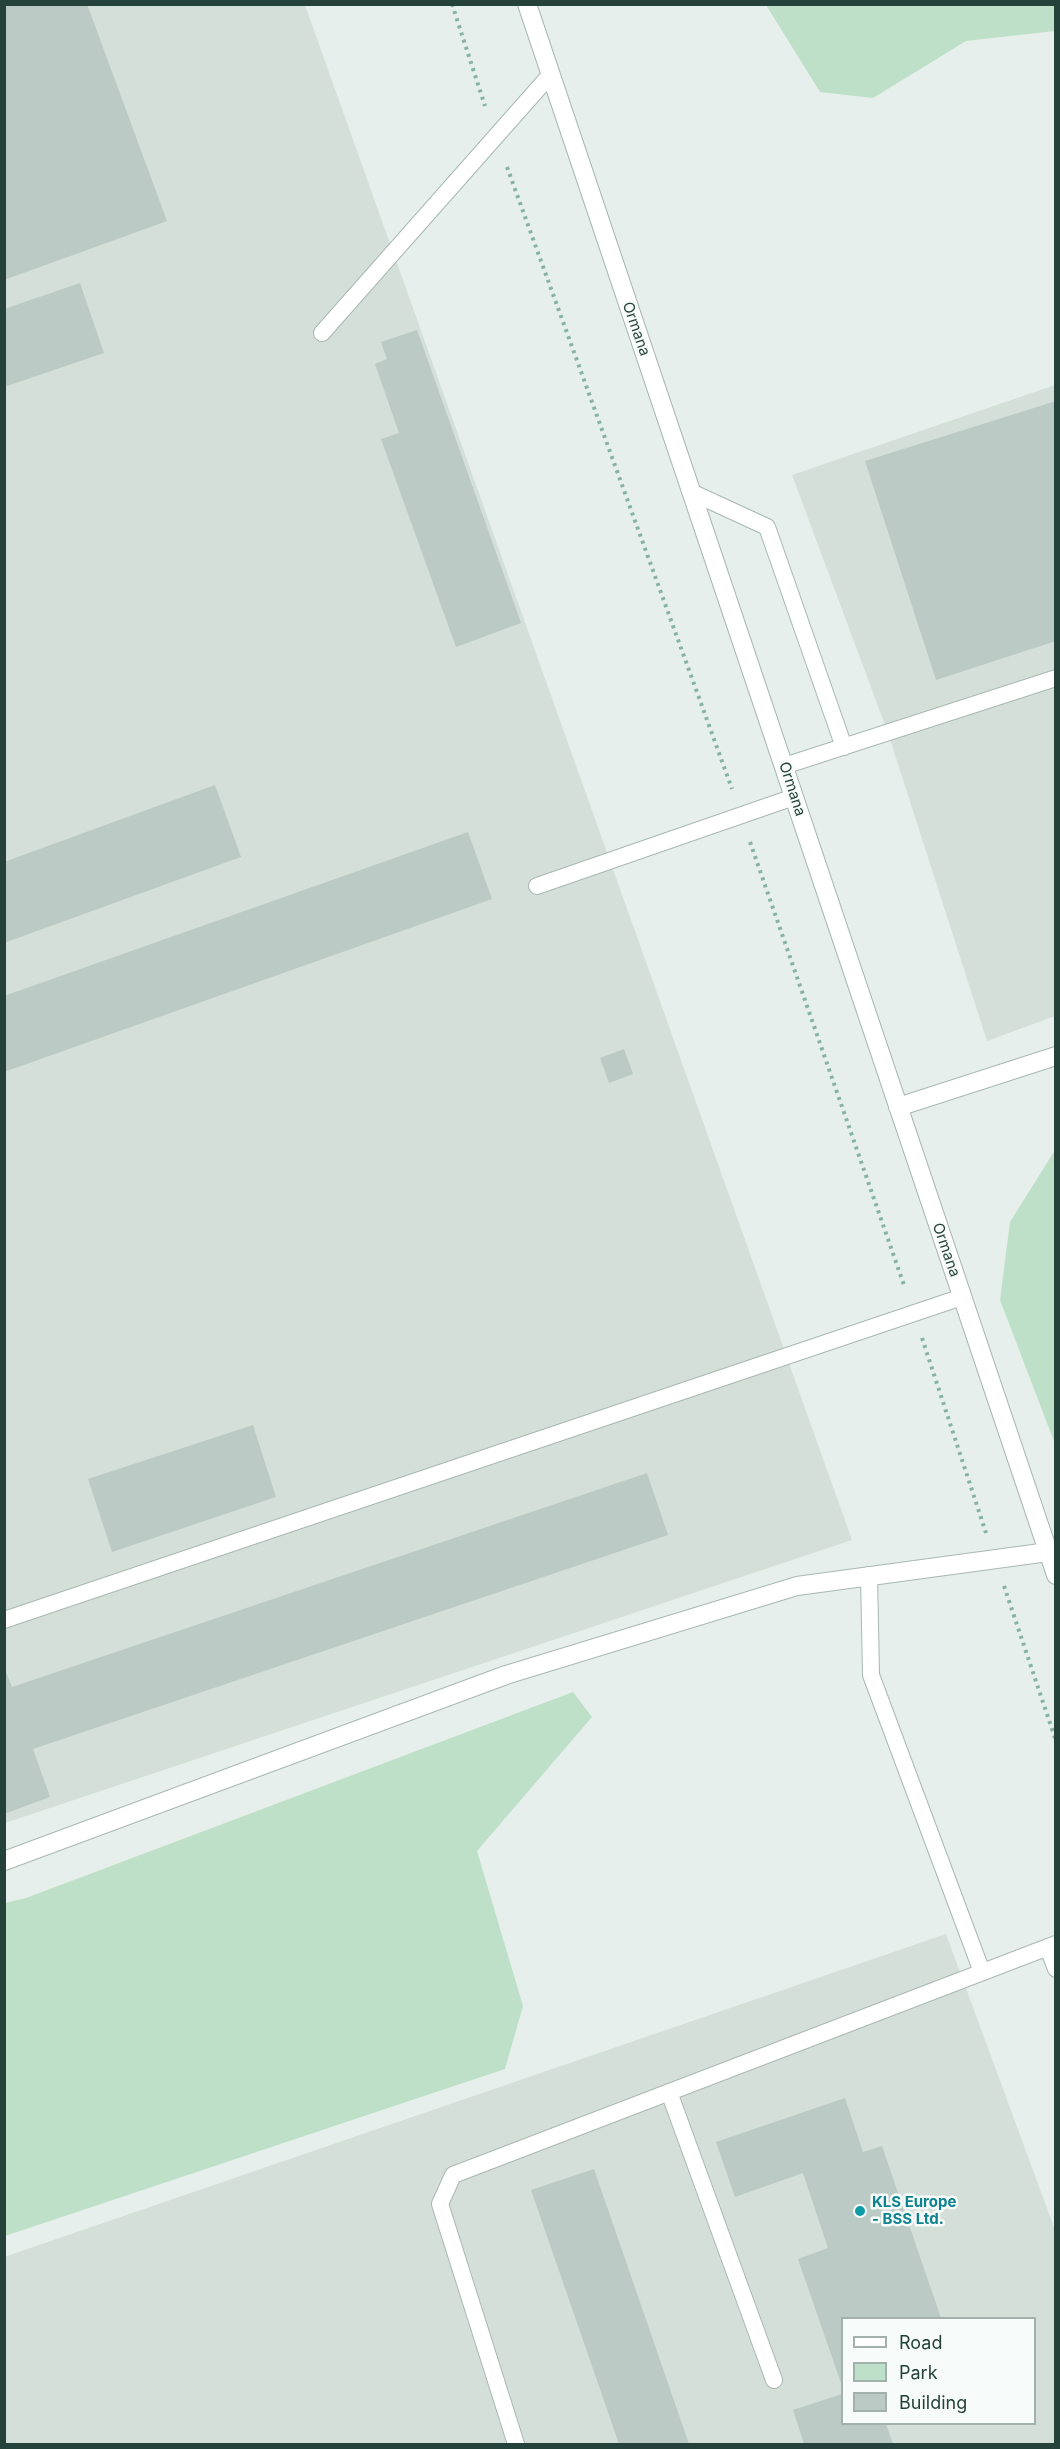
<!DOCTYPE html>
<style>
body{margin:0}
#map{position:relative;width:1060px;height:2449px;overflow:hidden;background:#e6efeb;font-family:Inter,sans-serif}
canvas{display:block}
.frame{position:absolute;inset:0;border:6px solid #24423a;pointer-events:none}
.legend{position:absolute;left:841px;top:2317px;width:195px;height:108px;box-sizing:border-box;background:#f7fbf9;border:2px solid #a3b1ad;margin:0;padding:8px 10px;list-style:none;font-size:18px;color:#24423a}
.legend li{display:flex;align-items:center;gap:12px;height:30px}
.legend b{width:30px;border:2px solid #a3b1ad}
</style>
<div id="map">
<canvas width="1060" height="2449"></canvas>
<div class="frame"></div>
<ul class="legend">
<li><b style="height:8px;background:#fff"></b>Road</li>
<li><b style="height:16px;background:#bfe0c8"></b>Park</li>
<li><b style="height:16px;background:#bbcac4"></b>Building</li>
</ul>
</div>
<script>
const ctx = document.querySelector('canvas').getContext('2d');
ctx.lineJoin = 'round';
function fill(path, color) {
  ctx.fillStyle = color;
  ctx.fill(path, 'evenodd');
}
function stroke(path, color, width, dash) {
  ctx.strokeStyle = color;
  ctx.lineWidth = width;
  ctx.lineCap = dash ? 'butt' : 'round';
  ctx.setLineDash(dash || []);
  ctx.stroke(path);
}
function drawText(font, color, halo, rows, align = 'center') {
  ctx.font = font + ' Inter,sans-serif';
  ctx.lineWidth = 5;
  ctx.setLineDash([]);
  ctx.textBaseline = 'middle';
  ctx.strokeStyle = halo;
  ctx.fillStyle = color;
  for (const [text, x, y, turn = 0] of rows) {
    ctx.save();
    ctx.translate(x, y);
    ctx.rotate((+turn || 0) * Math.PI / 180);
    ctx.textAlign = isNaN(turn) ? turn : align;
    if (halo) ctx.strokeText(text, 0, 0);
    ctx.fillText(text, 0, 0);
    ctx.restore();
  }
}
fill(new Path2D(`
 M4 5H305L852 1540 5 1823Z
 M1055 385V1016L987 1041 888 733 792 475Z
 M946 1934 1055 2230V2444H5L4 2257ZM842 2318H1034V2424H842Z`), '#d4dfda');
fill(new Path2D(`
 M766 5H1055V31L966 41 873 98 820 92Z
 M1055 1150V1444L1000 1300 1010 1222Z
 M573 1692 592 1717 477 1851 523 2006 505 2069 5 2236V1903L26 1898Z`), '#bfe0c8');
fill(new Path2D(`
 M4 4H87L167 221 4 280Z
 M80 283 104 353 4 387V309Z
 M417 330 521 623 456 647 381 439 399 433 375 364 387 359 381 342Z
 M1056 401V641L936 680 865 461Z
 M215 785 241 857 4 943V862Z
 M468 832 492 899 4 1072V996Z
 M624 1049 633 1074 609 1083 600 1058Z
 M253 1425 276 1497 112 1552 88 1479Z
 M647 1473 668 1535 33 1749 50 1797 4 1814V1667L12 1687Z
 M845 2098 863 2152 882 2146 941 2318H842V2386L798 2259 828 2248 803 2173 735 2197 716 2142Z
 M594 2169 689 2444H619L531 2190Z
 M842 2394V2424H886L893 2444H804L793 2410Z`), '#bbcac4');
const lane = new Path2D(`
 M322 333 551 74
 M691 492 767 527 844 747
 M784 766 1056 678
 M537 886 794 797
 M869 1575 871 1675 982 1972
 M4 1620 962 1297
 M1048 1948 1056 1969
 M669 2092 774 2380
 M516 2444 440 2204 453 2175 1056 1944`);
const street = new Path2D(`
 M527 4 1056 1575
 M898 1107 1056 1056
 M4 1861 506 1675 797 1586 1048 1552`);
stroke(lane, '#a8b8b2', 18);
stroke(street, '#a8b8b2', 20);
stroke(new Path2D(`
 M452 4 485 106
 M507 167 732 789
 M750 842 905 1288
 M922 1338 986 1533
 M1004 1586 1056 1741`), '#86b3a5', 4, [3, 4.5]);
stroke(lane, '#fff', 16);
stroke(street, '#fff', 18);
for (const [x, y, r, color] of [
 [860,2211,6,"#0f9aa8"]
]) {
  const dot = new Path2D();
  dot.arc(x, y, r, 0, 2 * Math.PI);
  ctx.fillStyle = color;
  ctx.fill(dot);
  stroke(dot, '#f7fbf9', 2);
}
drawText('15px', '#24423a', '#f7fbf9', [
 ["Ormana",636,329,71],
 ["Ormana",792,789,72],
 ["Ormana",946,1250,71]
]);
drawText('bold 15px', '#0d838f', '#f7fbf9', [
 ["KLS Europe",872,2202],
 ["- BSS Ltd.",872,2219]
], 'left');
</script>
